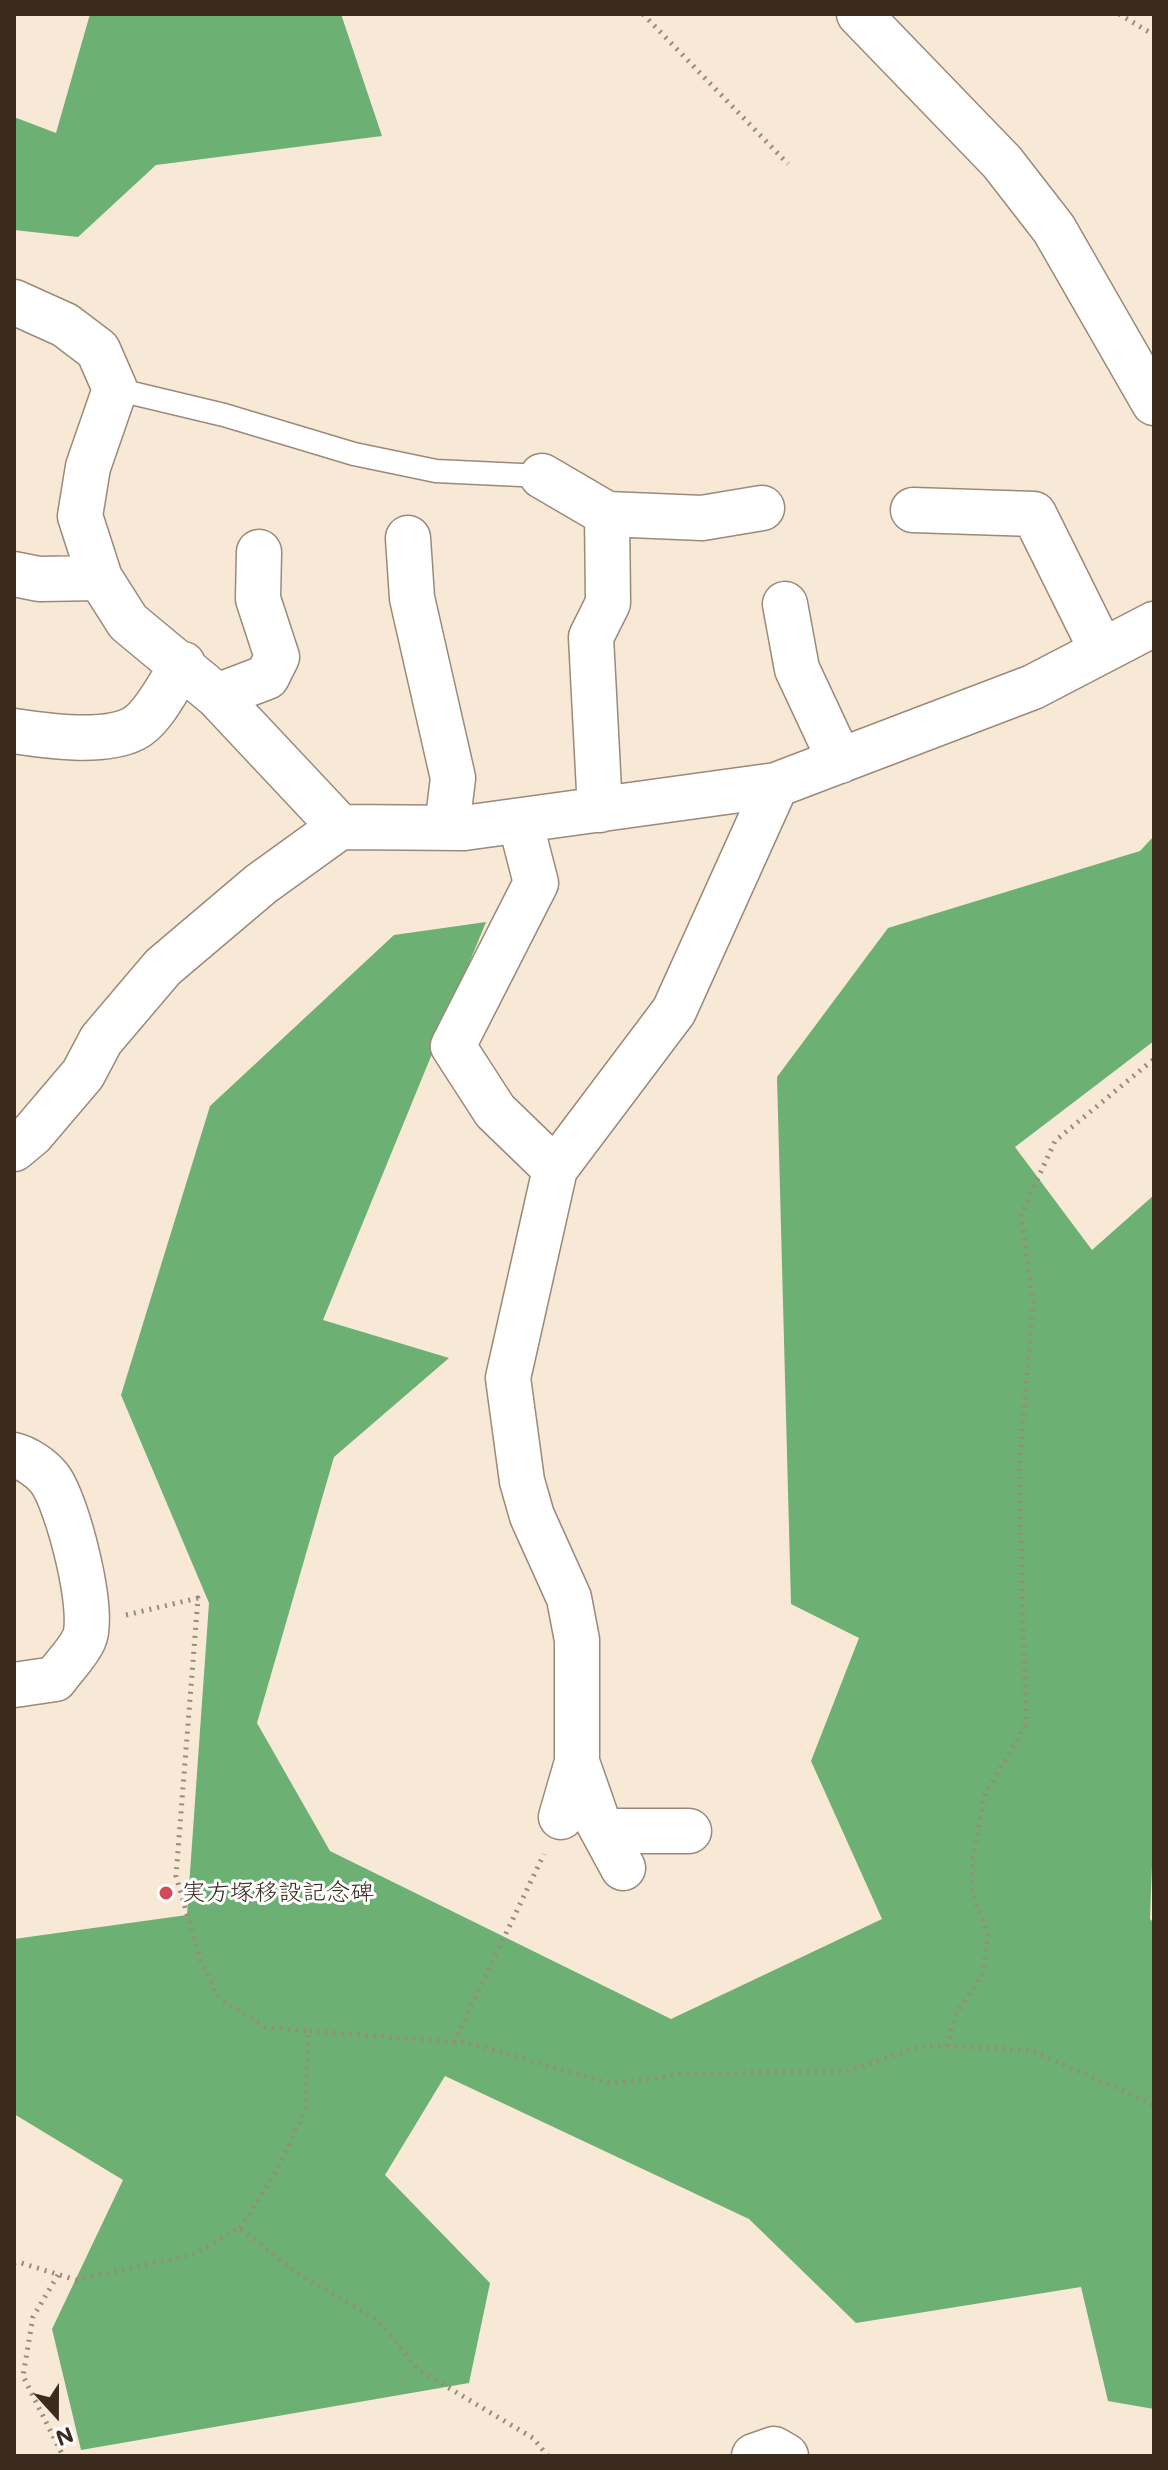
<!DOCTYPE html>
<meta charset="utf-8">
<style>
body{margin:0}
#map{position:relative;width:1168px;height:2470px;overflow:hidden;background:#f8e9d6;font-family:Mali,sans-serif}
canvas{display:block}
.frame{position:absolute;inset:0;border:16px solid #3b2a1e;pointer-events:none}
.north{position:absolute;left:16px;top:2374px;width:80px;height:80px;-webkit-text-stroke:6px #fff;paint-order:stroke;rotate:159deg;font-size:22px;font-weight:700;line-height:32px;text-align:center;color:#3b2a1e}
.north::after{content:'';display:block;margin:auto;width:28px;height:36px;background:#3b2a1e;clip-path:polygon(50% 0,100% 100%,50% 72%,0 100%)}
</style>
<div id="map">
<canvas width="1168" height="2470"></canvas>
<div class="frame"></div>
<div class="north">N</div>
</div>
<script>
const ctx = document.querySelector('canvas').getContext('2d');
ctx.lineJoin = 'round';
function fill(path, color) {
  ctx.fillStyle = color;
  ctx.fill(path, 'evenodd');
}
function stroke(path, color, width, dash) {
  ctx.strokeStyle = color;
  ctx.lineWidth = width;
  ctx.lineCap = dash ? 'butt' : 'round';
  ctx.setLineDash(dash || []);
  ctx.stroke(path);
}
function drawText(font, color, halo, rows, align = 'center') {
  ctx.font = font + ' Mali,"Klee One",sans-serif';
  ctx.lineWidth = 6;
  ctx.setLineDash([]);
  ctx.textBaseline = 'middle';
  ctx.strokeStyle = halo;
  ctx.fillStyle = color;
  for (const [text, x, y, turn = 0] of rows) {
    ctx.save();
    ctx.translate(x, y);
    ctx.rotate((+turn || 0) * Math.PI / 180);
    ctx.textAlign = isNaN(turn) ? turn : align;
    if (halo) ctx.strokeText(text, 0, 0);
    ctx.fillText(text, 0, 0);
    ctx.restore();
  }
}
fill(new Path2D(`
 M90 14H341L382 136 156 165 78 237 14 230V117L56 133Z
 M1154 836V1041L1015 1147 1092 1250 1154 1195V1812L1150 1919 1154 1923V2409L1108 2401 1081 2287 856 2323 749 2219 445 2076 385 2175 490 2283 469 2383 81 2450 52 2329 123 2180 14 2114V1939L187 1915 209 1603 121 1395 210 1106 394 935 486 922 323 1320 449 1358 334 1457 257 1723 330 1851 671 2019 882 1919 811 1761 859 1638 791 1604 777 1077 888 928 1140 851Z`), '#6cb074');
const lane = new Path2D(`
 M115 389 224 415 354 454 436 471 542 476`);
const street = new Path2D(`
 M859 14 1002 162 1054 229 1154 403
 M14 302 65 325 98 350 115 389 88 467 80 516 100 578 128 622 217 696 340 827
 M542 476 607 514 702 518 762 508
 M913 510 1034 514 1102 651
 M408 538 412 598 453 778 447 827
 M14 574 39 579 100 578
 M785 604 797 669 840 761
 M217 696 267 677 277 657 258 599 259 552
 M14 731C46 736 103 744 133 729 154 719 170 682 183 664
 M600 810 591 637 608 603 607 514
 M520 821 536 883 453 1046 495 1111 555 1169
 M14 1149 32 1134 83 1074 101 1040 163 967 261 884 340 827 464 828 776 785 1033 687 1154 624
 M14 1455C26 1458 41 1468 49 1478 67 1500 96 1613 84 1639 78 1653 64 1666 55 1679L14 1685
 M577 1762 598 1822 623 1868
 M561 1817 577 1762V1640L569 1598 532 1516 522 1481 508 1378 555 1169 674 1011 776 785
 M603 1831H689
 M754 2456 774 2449 786 2456`);
stroke(lane, '#9a8a7a', 25);
stroke(street, '#9a8a7a', 47);
stroke(new Path2D(`
 M643 14 788 164
 M1119 14 1154 35
 M126 1615 198 1598 176 1876 200 1959 219 1998 265 2027 308 2031
 M454 2042 544 1854
 M947 2046 955 2016 983 1973 988 1934 972 1892 973 1857 985 1794 1026 1724 1019 1469 1033 1303 1021 1215 1055 1141 1154 1059
 M240 2228 276 2172 306 2109 308 2031 469 2043 611 2084 682 2074 848 2071 925 2045 1031 2050 1154 2105
 M14 2263 18 2262 76 2280 194 2254 240 2228 300 2275 379 2321 417 2369 533 2438 548 2456
 M58 2275 33 2317 23 2376 63 2456`), '#9a8a7a', 5, [2, 6]);
stroke(lane, '#fff', 22);
stroke(street, '#fff', 44);
for (const [x, y, r, color] of [
 [166,1893,8,"#d1495b"]
]) {
  const dot = new Path2D();
  dot.arc(x, y, r, 0, 2 * Math.PI);
  ctx.fillStyle = color;
  ctx.fill(dot);
  stroke(dot, '#fff', 3);
}
drawText('24px', '#3b2a1e', '#fff', [
 ["実方塚移設記念碑",182,1893]
], 'left');
</script>
